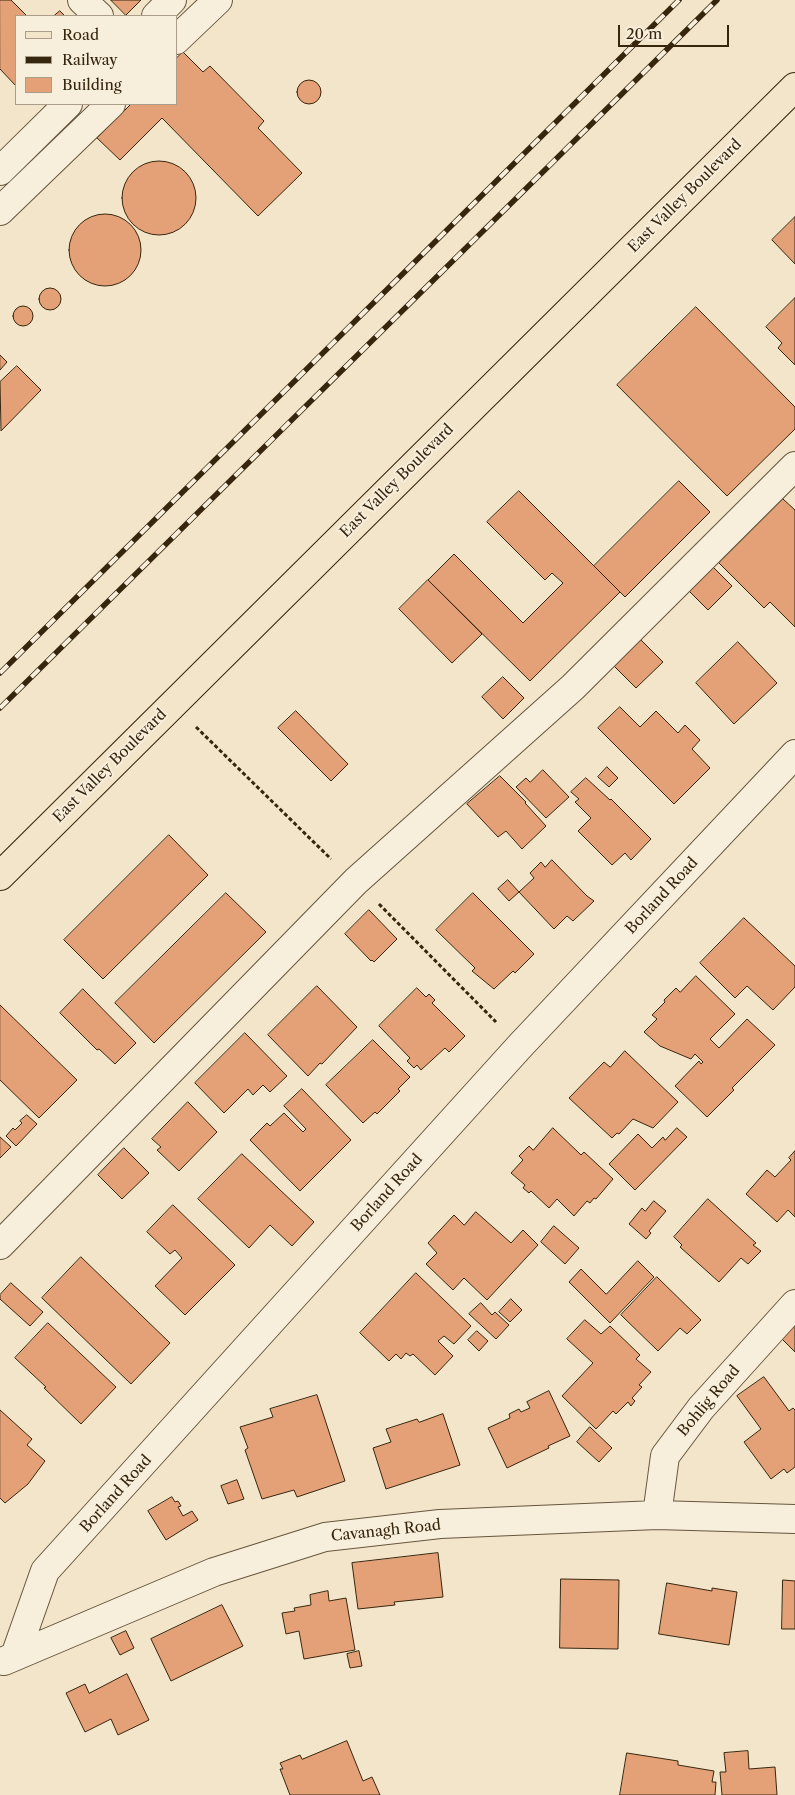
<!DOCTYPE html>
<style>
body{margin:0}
#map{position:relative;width:795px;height:1795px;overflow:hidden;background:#f2e5c9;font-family:"Libre Caslon Text",serif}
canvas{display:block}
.legend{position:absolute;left:15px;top:15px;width:162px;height:90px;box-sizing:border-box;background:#f7eedc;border:1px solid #aa9e8a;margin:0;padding:6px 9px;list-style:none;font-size:15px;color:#37260e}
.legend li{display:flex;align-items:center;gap:10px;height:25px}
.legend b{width:25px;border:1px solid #aa9e8a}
.scale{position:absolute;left:618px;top:25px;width:111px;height:22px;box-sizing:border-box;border:2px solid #37260e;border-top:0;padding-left:6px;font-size:15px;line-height:18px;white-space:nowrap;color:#37260e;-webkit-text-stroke:4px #f7eedc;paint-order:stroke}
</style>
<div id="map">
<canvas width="795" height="1795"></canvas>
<ul class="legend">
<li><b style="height:6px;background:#f2e5c9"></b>Road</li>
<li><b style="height:6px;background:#37260e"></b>Railway</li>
<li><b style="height:14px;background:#e4a178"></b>Building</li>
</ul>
<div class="scale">20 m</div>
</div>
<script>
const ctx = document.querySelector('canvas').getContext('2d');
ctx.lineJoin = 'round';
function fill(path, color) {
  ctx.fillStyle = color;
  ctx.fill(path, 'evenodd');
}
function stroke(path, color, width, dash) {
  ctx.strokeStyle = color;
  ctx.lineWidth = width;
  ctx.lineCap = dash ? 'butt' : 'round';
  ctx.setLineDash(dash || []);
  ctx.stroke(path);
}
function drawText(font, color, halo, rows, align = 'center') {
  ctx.font = font + ' "Libre Caslon Text",serif';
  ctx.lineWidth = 4;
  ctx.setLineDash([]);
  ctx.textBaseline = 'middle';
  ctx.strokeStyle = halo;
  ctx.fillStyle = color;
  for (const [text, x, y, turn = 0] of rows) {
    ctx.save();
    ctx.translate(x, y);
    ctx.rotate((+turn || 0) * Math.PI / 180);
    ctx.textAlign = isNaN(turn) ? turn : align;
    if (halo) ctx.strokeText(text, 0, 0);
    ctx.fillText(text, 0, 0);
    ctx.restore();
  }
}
const building = new Path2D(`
 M0 0H11L27 16H16V86L0 69Z
 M111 0H141L126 15Z
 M60 11 65 16H54Z
 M183 52 203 72 210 66 264 121 258 128 302 173 258 216 162 118 120 160 97 138 131 104H176V59Z
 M297 92a12 12 0 1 1 24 0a12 12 0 1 1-24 0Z
 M122 198a37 37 0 1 1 74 0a37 37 0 1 1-74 0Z
 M69 250a36 36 0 1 1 72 0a36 36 0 1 1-72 0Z
 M795 217V264L772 240Z
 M39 299a11 11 0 1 1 22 0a11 11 0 1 1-22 0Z
 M795 298V365L778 348 782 343 766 327Z
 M13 316a10 10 0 1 1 20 0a10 10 0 1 1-20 0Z
 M696 307 795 407V429L727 496 617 385Z
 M0 355 7 362 0 370Z
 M17 366 41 390 1 431 0 382Z
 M679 481 710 512 625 597 594 566Z
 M519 491 620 592 530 681 428 580 454 554 523 623 563 583 552 573 545 580 487 522Z
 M783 499 795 510V627L770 602 764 608 719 563Z
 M710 564 732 586 708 610 687 589Z
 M428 580 482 634 452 663 399 609Z
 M637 636 663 662 636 688 611 663Z
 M738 642 777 683 734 724 696 683Z
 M503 677 524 698 503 719 482 697Z
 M620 707 640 727 656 711 678 733 685 725 700 740 692 749 710 768 674 804 598 728Z
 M296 711 348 764 331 781 278 728Z
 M607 767 618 778 609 787 598 777Z
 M543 770 569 797 546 818 516 787 526 778 530 782Z
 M500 776 526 802 525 803 546 826 522 849 506 831 498 837 467 804Z
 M586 778 610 800 611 799 651 839 631 860 625 853 612 865 578 831 591 818 575 802 579 799 571 792Z
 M169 835 208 875 103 979 64 940Z
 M552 860 587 896 594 901 573 921 567 916 554 929 519 892 534 878 530 873 541 862 545 867Z
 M508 880 519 892 509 901 498 889Z
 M226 893 266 932 154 1043 115 1003Z
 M473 893 534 954 515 973 513 971 494 989 472 971 475 968 436 930Z
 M369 910 397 939 374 962 372 960 371 961 345 934Z
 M744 918 795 966V987L773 1010 747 986 735 998 700 963Z
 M696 976 735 1014 710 1039 719 1048 747 1019 775 1045 732 1088 734 1090 707 1117 675 1086 699 1061 701 1064 703 1062 695 1054 691 1059 660 1046 644 1032 657 1019 652 1015 665 1002 664 1000 676 988 680 992Z
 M317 986 357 1027 322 1064 320 1063 308 1076 268 1035Z
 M417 988 426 997 429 994 435 1000 432 1003 465 1036 449 1052 445 1048 421 1070 417 1065 414 1068 407 1061 410 1058 379 1026Z
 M83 989 136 1043 115 1064 99 1049 97 1050 60 1013Z
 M0 1005 77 1080 39 1118 0 1080Z
 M245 1033 287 1076 270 1092 263 1085 253 1095 248 1089 224 1113 195 1083Z
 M373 1040 410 1077 398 1089 400 1091 377 1114 375 1112 363 1123 326 1085Z
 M625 1051 678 1102 653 1128 633 1119 619 1134 617 1133 612 1138 569 1098 604 1062 610 1067Z
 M302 1089 351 1140 300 1191 250 1140 267 1123 270 1126 284 1113 303 1132 306 1129 284 1106Z
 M188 1102 217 1132 179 1171 157 1150 161 1147 152 1139Z
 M27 1115 37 1124 16 1146 6 1136 13 1128 15 1130 22 1123 20 1121Z
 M553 1128 581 1155 584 1152 613 1179 596 1199 594 1198 590 1203 587 1201 574 1216 557 1199 549 1208 531 1191 529 1193 523 1188 525 1185 511 1173 523 1160 519 1156 529 1146 533 1150Z
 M677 1128 687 1137 635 1190 609 1164 638 1134 652 1148 663 1137 665 1140Z
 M0 1137 11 1147 0 1158Z
 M124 1148 149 1173 122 1199 98 1175Z
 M795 1151V1217L788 1210 777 1222 746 1194 767 1170 775 1177 791 1160 789 1158Z
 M242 1154 314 1222 292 1246 270 1225 249 1248 198 1199Z
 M708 1199 756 1243 753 1245 761 1251 748 1264 741 1258 719 1282 680 1247 682 1245 674 1237Z
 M654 1201 666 1211 649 1231 651 1233 646 1239 629 1224 642 1208 645 1211Z
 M173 1205 235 1265 185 1315 155 1286 182 1258 175 1250 170 1254 147 1232Z
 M476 1212 511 1243 523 1230 538 1245 487 1300 464 1278 453 1290 426 1264 437 1253 428 1243 454 1215 464 1225Z
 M554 1226 579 1248 565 1264 541 1242Z
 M81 1257 170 1343 131 1384 42 1298Z
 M638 1261 654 1277 610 1323 569 1282 581 1269 606 1294Z
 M416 1273 471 1326 454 1344 444 1336 438 1341 453 1356 435 1375 413 1354 410 1356 406 1353 401 1359 396 1354 389 1361 360 1333Z
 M657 1277 701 1320 687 1334 680 1328 658 1351 621 1315Z
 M11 1283 43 1312 30 1326 0 1299V1295Z
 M511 1299 522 1310 510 1322 499 1312Z
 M481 1303 492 1315 495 1312 509 1325 496 1339 469 1314Z
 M585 1320 601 1334 610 1326 640 1355 636 1359 651 1372 639 1385 642 1387 632 1398 635 1401 631 1406 628 1402 616 1414 613 1411 596 1429 562 1396 593 1363 567 1339Z
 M795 1320V1352L780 1337Z
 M48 1323 116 1387 81 1424 44 1388 46 1387 15 1358Z
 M477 1331 488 1341 479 1351 468 1340Z
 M764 1377 789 1411 793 1408 795 1410V1467L787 1473 784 1469 771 1479 744 1442 761 1429 737 1396Z
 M549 1391 570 1436 548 1446 549 1448 507 1468 488 1428 510 1418 509 1414 519 1409 521 1412 530 1408 527 1402Z
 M317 1395 345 1481 297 1497 294 1490 262 1499 245 1450 248 1448 240 1427 273 1417 270 1409Z
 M0 1410 32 1439 27 1445 45 1461 28 1484 5 1503 0 1498Z
 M443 1414 460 1465 386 1489 373 1448 391 1442 386 1429 417 1419 419 1422Z
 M590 1427 612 1448 599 1462 577 1442Z
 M237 1480 244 1499 228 1504 221 1486Z
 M172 1497 175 1502 178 1501 181 1506 178 1507 183 1516 192 1511 198 1520 166 1540 148 1511Z
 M438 1553 443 1597 394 1602 395 1605 358 1609 352 1563Z
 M561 1579 619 1580 618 1649 560 1648Z
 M783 1580 795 1581V1629H782Z
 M667 1583 712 1591V1588L737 1592 729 1645 659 1634Z
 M328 1591 329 1601 346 1598 355 1650 304 1659 299 1631 286 1634 282 1613 295 1611 294 1608 311 1605 310 1595Z
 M222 1605 243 1646 171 1681 151 1639Z
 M126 1631 134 1648 120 1655 111 1638Z
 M359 1651 362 1666 350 1668 347 1654Z
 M127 1674 149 1720 118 1735 111 1719 85 1732 66 1693 85 1684 89 1693Z
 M347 1741 363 1781 372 1777 380 1795H290L280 1769H283L280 1763 300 1755 302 1759Z
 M748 1751 749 1769 775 1767 777 1795H722L720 1772H726L724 1753Z
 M627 1753 678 1761V1765L714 1771 712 1782H716L715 1795H620Z`);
fill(building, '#e4a178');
stroke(building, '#37260e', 1);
const minor = new Path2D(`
 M82 0 99 16
 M156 16 172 0
 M176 40 218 0
 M0 171 68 104
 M0 211 111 104
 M0 1245 356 881 573 687 795 466
 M657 1515 665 1456 701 1408 795 1304
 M15 1656 45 1571 520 1046 795 754
 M4 1661 214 1572 325 1537 440 1524 657 1515 795 1519`);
const major = new Path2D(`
 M0 876 795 87`);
stroke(minor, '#66563d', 30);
stroke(major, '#37260e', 30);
stroke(new Path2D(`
 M196 727 331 859
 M379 904 496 1022`), '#37260e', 3, [4, 2.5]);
stroke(minor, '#f7eedc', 28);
stroke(major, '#f2e5c9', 28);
const rail = new Path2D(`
 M0 673 679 0
 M0 708 717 0`);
stroke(rail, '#37260e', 5.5);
stroke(rail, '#f7eedc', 4, [11]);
drawText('15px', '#37260e', '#f7eedc', [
 ["East Valley Boulevard",685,196,-45],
 ["East Valley Boulevard",397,481,-45],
 ["East Valley Boulevard",110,766,-45],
 ["Borland Road",662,896,-47],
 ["Borland Road",387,1193,-48],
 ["Bohlig Road",709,1401,-50],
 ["Borland Road",116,1494,-48],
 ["Cavanagh Road",386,1531,-6]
]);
</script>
